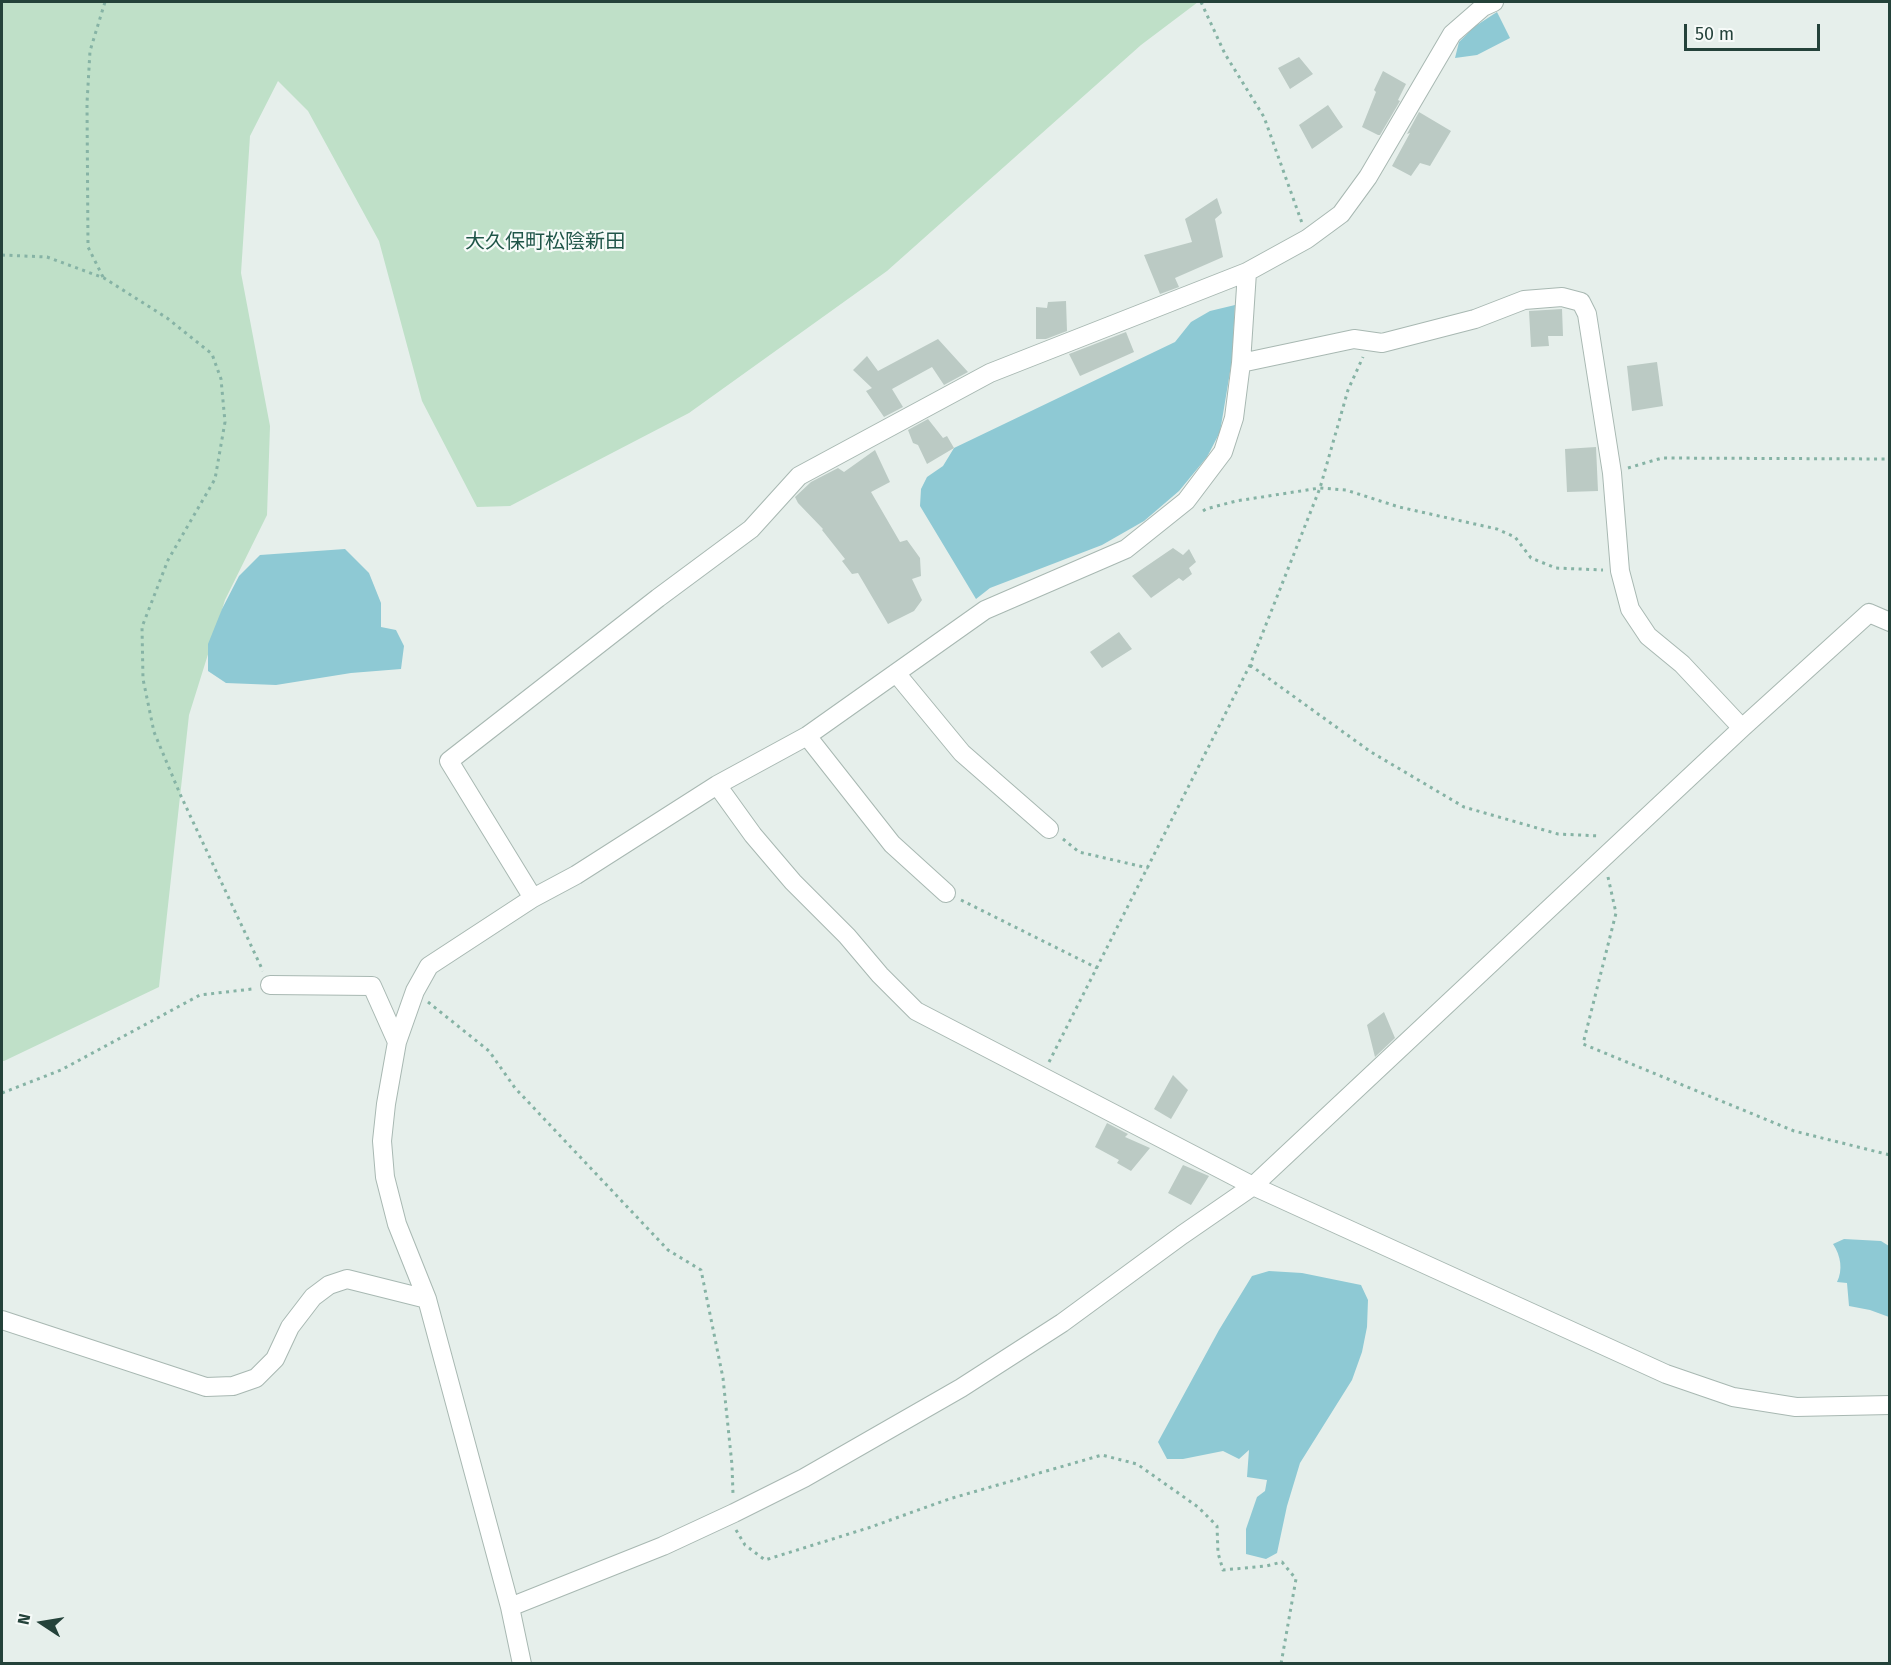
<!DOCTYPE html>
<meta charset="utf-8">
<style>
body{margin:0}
#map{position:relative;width:1891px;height:1665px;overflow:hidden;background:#e6efeb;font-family:"Fira Sans",sans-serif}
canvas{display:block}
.frame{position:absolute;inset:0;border:3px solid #24423a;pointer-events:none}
.north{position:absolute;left:12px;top:1593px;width:60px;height:60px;-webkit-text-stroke:4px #f7fbf9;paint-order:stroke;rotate:282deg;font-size:16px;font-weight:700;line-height:24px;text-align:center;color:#24423a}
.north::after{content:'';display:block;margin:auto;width:21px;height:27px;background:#24423a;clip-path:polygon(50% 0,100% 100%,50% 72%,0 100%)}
.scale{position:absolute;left:1684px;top:24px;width:136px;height:27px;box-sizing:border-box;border:3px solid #24423a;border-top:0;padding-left:8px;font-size:18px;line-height:21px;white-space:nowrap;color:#24423a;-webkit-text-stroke:4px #f7fbf9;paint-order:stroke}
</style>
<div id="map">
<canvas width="1891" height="1665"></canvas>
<div class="frame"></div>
<div class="north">N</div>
<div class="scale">50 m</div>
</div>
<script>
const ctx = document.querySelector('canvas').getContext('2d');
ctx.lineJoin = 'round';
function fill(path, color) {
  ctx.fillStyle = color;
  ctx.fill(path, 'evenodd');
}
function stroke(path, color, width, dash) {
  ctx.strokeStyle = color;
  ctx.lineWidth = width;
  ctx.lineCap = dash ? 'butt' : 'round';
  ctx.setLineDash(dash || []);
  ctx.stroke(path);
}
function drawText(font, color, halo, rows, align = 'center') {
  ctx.font = font + ' "Fira Sans","Noto Sans JP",sans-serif';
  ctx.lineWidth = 4.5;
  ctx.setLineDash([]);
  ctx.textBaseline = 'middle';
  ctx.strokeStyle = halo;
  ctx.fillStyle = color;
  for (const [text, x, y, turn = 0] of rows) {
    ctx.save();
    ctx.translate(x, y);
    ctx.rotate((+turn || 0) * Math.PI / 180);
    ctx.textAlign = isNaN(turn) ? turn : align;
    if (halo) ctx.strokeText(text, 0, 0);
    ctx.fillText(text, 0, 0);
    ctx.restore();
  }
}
fill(new Path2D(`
 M2 2H1198L1141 45 887 271 689 413 510 506 477 507 422 401 379 241 308 111 278 81 250 136 241 273 270 426 267 515 225 600 189 715 159 987 4 1061H2Z`), '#bfe0c8');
fill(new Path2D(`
 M1497 12 1510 38 1477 55 1455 58 1459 42 1474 27Z
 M1235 305 1232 360 1220 432 1207 457 1179 491 1144 521 1102 545 990 588 976 599 920 506 921 489 927 477 943 466 954 448 1175 342 1191 322 1210 311Z
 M345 549 369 573 381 603V627L396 630 404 646 401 669 351 673 276 685 226 683 208 671V644L222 609 239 576 260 555Z
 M1844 1239 1881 1241 1889 1246V1317L1870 1310 1849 1306 1847 1283 1837 1282C1843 1270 1841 1256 1833 1244Z
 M1269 1271 1302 1273 1361 1285 1368 1300 1367 1327 1362 1352 1352 1380 1300 1463 1287 1506 1277 1553 1266 1559 1246 1554V1529L1257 1497 1265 1491 1267 1480 1247 1477 1249 1450 1239 1459 1223 1451 1183 1459H1167L1158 1442 1219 1330 1252 1276Z`), '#8ec9d4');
fill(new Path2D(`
 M1299 57 1313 74 1290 89 1278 68Z
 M1383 71 1406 84 1398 100 1400 101 1380 135H1378L1362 127 1376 92 1374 90Z
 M1328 105 1343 127 1312 149 1299 125Z
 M1419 112 1451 131 1430 166 1420 163 1411 176 1392 166 1410 133 1407 134Z
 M1217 198 1222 213 1215 219 1223 257 1175 278 1179 287 1160 294 1144 255 1192 242 1185 219Z
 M1066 301 1067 331 1046 339H1036V307L1047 308 1048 302Z
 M1562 309 1563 336H1548L1549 346 1531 347 1529 311Z
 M1126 332 1134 352 1080 376 1069 354Z
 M938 339 968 372 944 385 932 367 892 389 903 407 884 417 866 391 872 388 853 370 867 356 878 371Z
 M1657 362 1663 406 1632 411 1627 366Z
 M928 419 943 438 947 436 954 448 927 464 918 445 913 443 908 430Z
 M1596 447 1598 491 1567 492 1565 449Z
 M875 450 890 482 871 492 900 542 907 540 920 558 921 576 912 579 922 600 914 611 888 624 858 573 852 574 842 561 845 559 822 530 823 529 798 503 795 497 811 482 838 468 844 472Z
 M1173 548 1183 555 1189 549 1196 562 1189 568 1192 574 1183 581 1179 578 1151 598 1132 576Z
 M1119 632 1132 649 1102 668 1090 652Z
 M1384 1012 1395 1038 1375 1057 1367 1025Z
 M1173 1075 1188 1090 1171 1119 1154 1109Z
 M1107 1123 1128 1134 1125 1137 1150 1148 1131 1171 1117 1163 1119 1160 1095 1147Z
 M1183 1165 1209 1176 1191 1205 1168 1193Z`), '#bbcac4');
const minor = new Path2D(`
 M1241 363 1354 339 1382 343 1475 319 1524 300 1562 297 1581 302 1587 314 1612 473 1620 571 1630 609 1648 636 1682 664 1742 728
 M896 673 962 753 1049 829
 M807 736 892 844 946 893
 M717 785 753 835 793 882 847 936 880 975 916 1011 1253 1186 1666 1374 1733 1397 1796 1407 1890 1405
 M533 898 449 761 658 598 751 529 799 476 990 373 1247 272
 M270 985 372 986 397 1042
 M2 1320 206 1387 233 1386 256 1378 275 1359 290 1327 313 1297 329 1285 347 1279 427 1299
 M510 1607 663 1546 734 1513 804 1478 961 1388 1062 1323 1182 1235 1253 1186 1742 728 1869 613 1890 622
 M522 1664 510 1607 427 1299 397 1224 385 1177 382 1141 386 1104 397 1042 415 991 429 966 533 898 576 875 717 785 807 736 985 610 1126 549 1186 501 1223 452 1234 418 1241 363 1247 272 1307 239 1341 214 1368 177 1452 34 1483 7 1494 2`);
stroke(minor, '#a8b8b2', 20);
stroke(new Path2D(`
 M1201 2 1225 54 1264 117 1302 223
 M2 255 47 257 104 278 167 318 212 354 221 379 225 422 215 479 168 560 142 627 143 679 154 732 180 794 263 971
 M103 277 88 247 87 103 90 51 105 2
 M1628 468 1662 458 1890 459
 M1203 511 1206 509 1236 501 1320 488 1346 490 1399 507 1497 529 1515 537 1531 558 1556 568 1603 570
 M1250 665 1371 752 1464 807 1558 834 1600 836
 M1063 839 1079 852 1148 868
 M1608 877 1616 913 1583 1044 1794 1131 1890 1155
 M961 900 1097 968
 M428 1002 489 1051 515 1088 668 1250 701 1270 723 1378 732 1465 733 1494
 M1049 1062 1250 665 1320 488 1348 390 1363 357
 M2 1093 61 1070 200 995 252 989
 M736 1530 745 1545 765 1560 868 1528 949 1499 1102 1455 1137 1464 1198 1507 1217 1526 1218 1553 1223 1570 1266 1566 1282 1562 1296 1579 1281 1664`), '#86b3a5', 3, [3, 4.5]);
stroke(minor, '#fff', 18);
drawText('20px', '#1f5548', '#f7fbf9', [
 ["大久保町松陰新田",545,242]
]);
</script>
